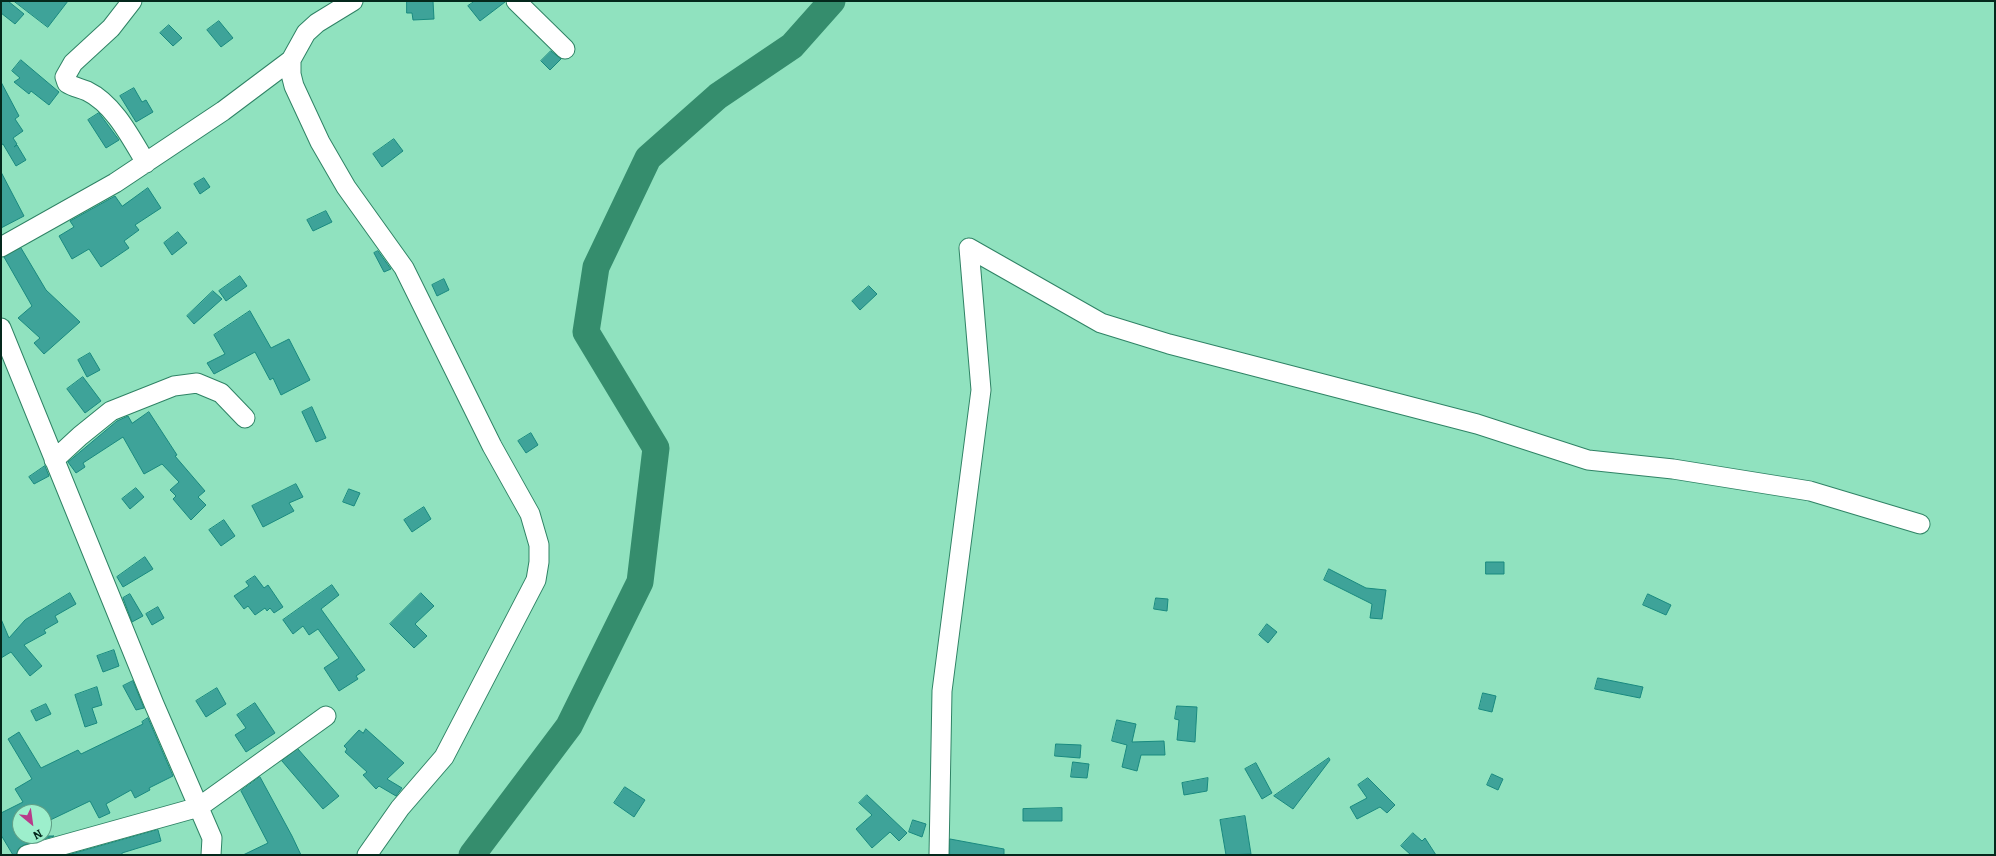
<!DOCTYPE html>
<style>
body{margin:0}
#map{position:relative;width:1996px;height:856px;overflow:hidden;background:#90e2bf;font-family:Bitter,serif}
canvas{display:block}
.frame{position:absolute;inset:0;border:2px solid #04281c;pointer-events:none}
.north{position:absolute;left:12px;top:804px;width:40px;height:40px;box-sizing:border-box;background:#9defcc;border:1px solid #609f86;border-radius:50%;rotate:151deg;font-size:11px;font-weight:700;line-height:16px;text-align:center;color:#04281c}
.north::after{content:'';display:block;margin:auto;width:14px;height:18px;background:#b83b8a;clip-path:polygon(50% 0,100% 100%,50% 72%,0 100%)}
</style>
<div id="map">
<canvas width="1996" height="856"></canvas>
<div class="frame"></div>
<div class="north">N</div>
</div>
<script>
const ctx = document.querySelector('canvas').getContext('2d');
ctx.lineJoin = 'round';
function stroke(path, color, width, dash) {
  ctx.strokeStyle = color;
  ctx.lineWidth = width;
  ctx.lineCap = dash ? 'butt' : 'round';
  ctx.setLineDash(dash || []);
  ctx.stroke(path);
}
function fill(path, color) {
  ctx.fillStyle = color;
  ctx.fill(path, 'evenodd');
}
stroke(new Path2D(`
 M472 855 569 726 640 582 656 448 586 332 596 267 648 158 718 96 792 46 832 1`), '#358d6d', 27);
const building = new Path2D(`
 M1 1H8L24 14 15 24 1 13Z
 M14 1H68L48 27Z
 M407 1H433L434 19 413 20 412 13H407Z
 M475 1H505V2L480 21 468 6Z
 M219 21 233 38 221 47 207 30Z
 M169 25 182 38 173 46 160 33Z
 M551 51 561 59 550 70 541 61Z
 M21 60 59 92 49 105 31 91 29 94 14 82 20 78 12 71Z
 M1 82 19 116 15 119 23 131 13 138 17 144 14 147 17 145 26 160 16 166 3 144 1 145Z
 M134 88 142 102 146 100 153 112 136 122 120 96Z
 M99 113 119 140 106 148 88 120Z
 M394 139 403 151 382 167 373 154Z
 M1 172 24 216 1 228Z
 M204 178 210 187 200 194 194 184Z
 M148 188 161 208 135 225 139 230 124 241 129 248 101 267 89 249 72 259 59 236 74 227 70 221 115 196 122 206Z
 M326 211 332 222 313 231 307 220Z
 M178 232 187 243 172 255 164 243Z
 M21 248 46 290 80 322 44 354 34 343 40 338 18 318 32 306 4 257Z
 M378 251 391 269 384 272 374 253Z
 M240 276 247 286 226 301 219 291Z
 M444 279 449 290 437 296 432 285Z
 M869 286 877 294 860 310 852 301Z
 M213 291 222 299 194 324 187 316Z
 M250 311 271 348 289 339 310 380 281 395 273 378 270 380 255 352 214 374 207 363 225 354 214 335Z
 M90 353 100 370 87 377 78 360Z
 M83 377 101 401 85 413 67 389Z
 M312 407 326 438 316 442 302 412Z
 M149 412 177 455 175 456 205 491 198 497 206 505 191 520 173 499 176 496 170 490 179 482 162 464 144 474 123 437 83 463 85 467 76 473 68 462 117 421 128 416 132 423Z
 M531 433 538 445 526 453 518 441Z
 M45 466 49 476 34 484 29 477Z
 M296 484 303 497 289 503 294 511 263 527 252 506Z
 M136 488 144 497 130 509 122 499Z
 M349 489 360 493 354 506 343 502Z
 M424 507 431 519 412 532 404 520Z
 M224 520 235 536 221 546 209 530Z
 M145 557 153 569 123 587 117 577Z
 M1486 562H1504V574H1486Z
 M1329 569 1366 588 1386 590 1382 619 1370 618 1372 604 1324 580Z
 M255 576 264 588 268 585 283 607 274 613 270 608 267 611 265 608 255 615 248 606 244 609 234 596 249 586 246 582Z
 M332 585 339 595 321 609 365 670 356 676 358 679 339 691 324 668 339 658 318 629 309 635 303 626 293 634 283 620Z
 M70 593 76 604 55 616 58 622 44 630 46 633 24 645 42 666 30 676 11 652 1 658V619L9 638 25 620Z
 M421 593 434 606 415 624 427 636 414 648 390 624Z
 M130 594 143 616 132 622 123 598Z
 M1648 594 1671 605 1666 615 1643 605Z
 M1156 598 1168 599 1167 611 1154 609Z
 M158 607 164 618 152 625 146 614Z
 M1267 624 1277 632 1268 643 1259 635Z
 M114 650 119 666 103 672 97 656Z
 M1598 678 1643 687 1640 698 1595 689Z
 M133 681 144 708 136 710 123 686Z
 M97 687 102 705 92 708 97 723 85 727 75 695Z
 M217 688 226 704 206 717 196 701Z
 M1483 693 1496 696 1492 712 1479 709Z
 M255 703 275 733 246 752 235 735 246 728 237 715Z
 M46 704 51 714 36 721 31 711Z
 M1177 706 1197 707 1195 742 1177 740 1179 720 1175 719Z
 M148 718 173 776 149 788 150 790 135 798 131 790 106 804 110 813 99 818 90 801 44 823V812H20V836H54L24 845 19 848 16 855H13L1 835V813L23 802 15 789 32 779 8 739 19 732 41 768 78 750 81 754 143 724 142 722Z
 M1117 720 1136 724 1132 742 1164 741 1165 755H1141L1137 771 1122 767 1127 745 1112 741Z
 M366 729 404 763 387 779 402 788 396 796 379 786 376 789 363 775 367 772 345 752 347 749 344 746 359 730 363 733Z
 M1056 744 1081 745 1080 758 1055 756Z
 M298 749 339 796 323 809 282 761Z
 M1329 758 1330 760 1293 809 1274 796Z
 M1073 762 1089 764 1087 778 1071 777Z
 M1256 763 1272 793 1262 799 1245 769Z
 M1492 774 1503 779 1498 790 1487 785Z
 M260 777 292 836 301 855H243L268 843 241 791Z
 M1208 778 1207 791 1184 795 1182 783Z
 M1368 778 1395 805 1387 813 1380 807 1357 819 1350 807 1367 798 1358 785Z
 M625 787 645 800 634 817 614 803Z
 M867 795 907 833 899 841 890 832 872 848 856 829 872 815 859 803Z
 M1062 808V821H1023V809Z
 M1245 816 1251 854 1226 855 1220 820Z
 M913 820 926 824 922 837 909 832Z
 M158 830 161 841 122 853V855H68Z
 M1413 833 1422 841 1425 838 1436 855H1411L1401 846Z
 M950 839 1004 849V855H950Z`);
fill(building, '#3ea399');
stroke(building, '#19897f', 1);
const minor = new Path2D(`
 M132 1 111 28 73 63 65 77 67 83C73 87 80 88 87 91 114 104 131 138 146 163
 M353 1 317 23 306 33 291 60V74L294 86 320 142 346 187 404 268 492 446 530 514 539 545V562L536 580 444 757 400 808 367 855
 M516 1 565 49
 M1 247 115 183 223 111 291 60
 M969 248 1101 323 1169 344 1477 424 1588 460 1673 469 1810 491 1920 524
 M1 328 154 704 212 838 211 855
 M54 460 80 436 111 411 174 386 197 383 221 393 245 418
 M27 855 199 807 326 716
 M939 855 942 691 981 390 969 248`);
stroke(minor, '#2f8365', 21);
stroke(minor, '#fff', 19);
</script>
